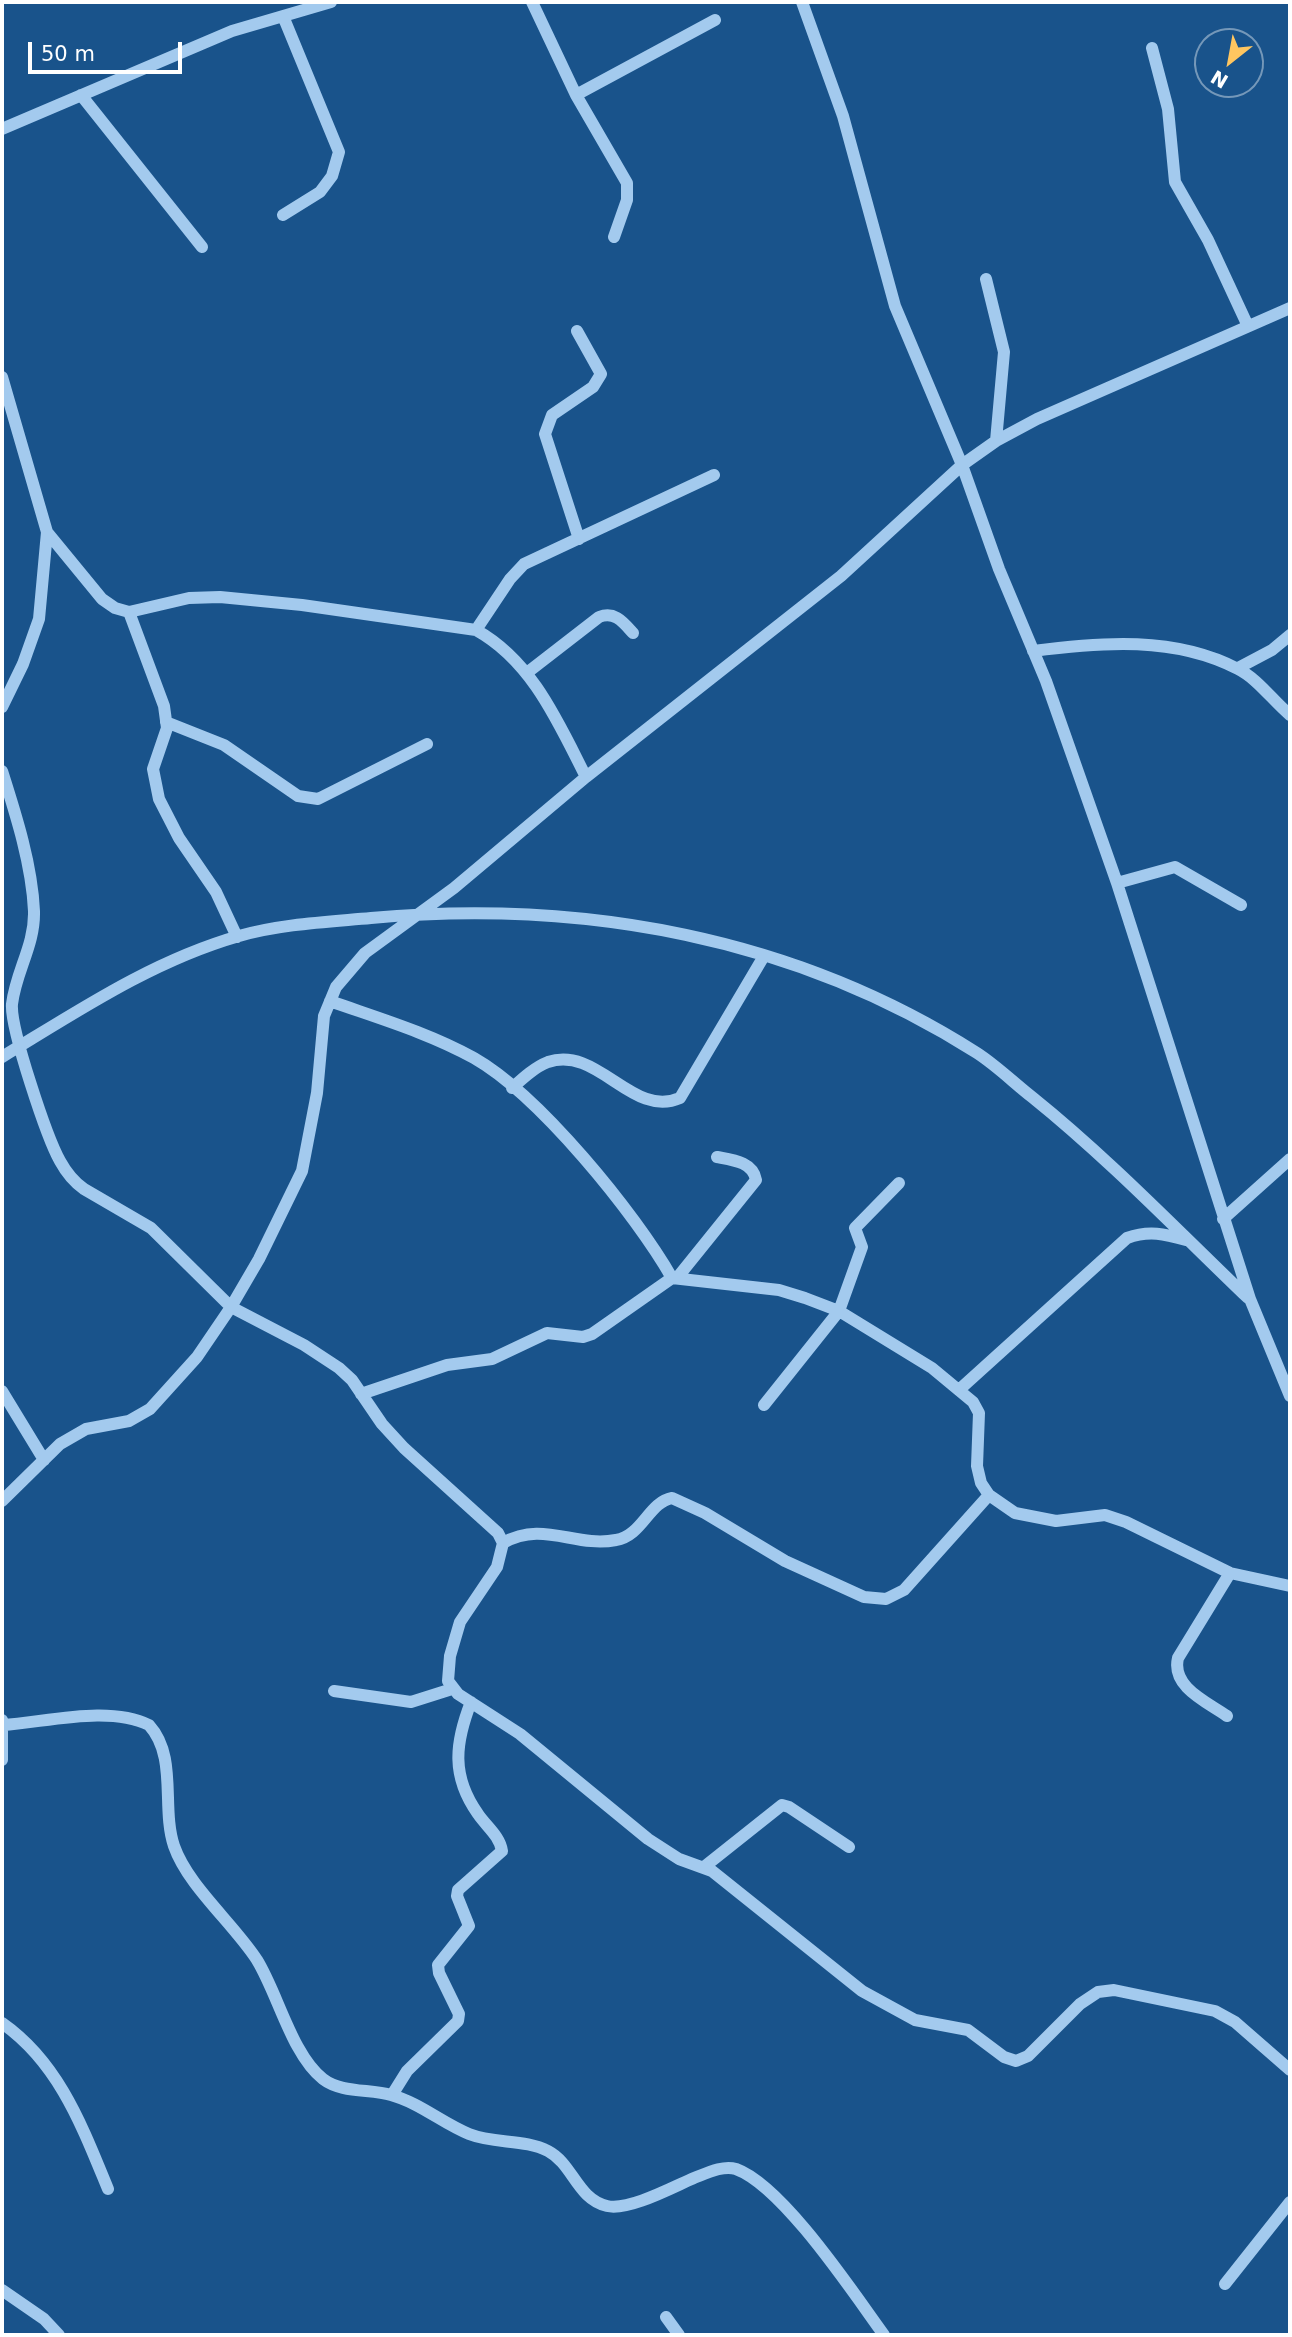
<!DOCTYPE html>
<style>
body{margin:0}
#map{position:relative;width:1292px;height:2337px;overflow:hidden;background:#19538b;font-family:"DejaVu Sans",sans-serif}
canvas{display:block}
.frame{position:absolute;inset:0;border:4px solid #fff;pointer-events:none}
.north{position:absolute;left:1194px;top:28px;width:70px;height:70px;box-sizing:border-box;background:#19538b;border:2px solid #7598b9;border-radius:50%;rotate:211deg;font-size:19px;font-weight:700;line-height:28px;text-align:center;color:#fff}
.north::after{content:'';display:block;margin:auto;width:24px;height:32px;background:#ffc660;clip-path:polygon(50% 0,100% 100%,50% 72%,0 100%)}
.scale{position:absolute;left:28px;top:42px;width:154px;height:32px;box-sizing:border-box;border:4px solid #fff;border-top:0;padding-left:9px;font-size:21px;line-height:24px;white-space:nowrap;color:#fff;-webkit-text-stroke:5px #19538b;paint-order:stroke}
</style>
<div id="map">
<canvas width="1292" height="2337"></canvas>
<div class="frame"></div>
<div class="north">N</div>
<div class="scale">50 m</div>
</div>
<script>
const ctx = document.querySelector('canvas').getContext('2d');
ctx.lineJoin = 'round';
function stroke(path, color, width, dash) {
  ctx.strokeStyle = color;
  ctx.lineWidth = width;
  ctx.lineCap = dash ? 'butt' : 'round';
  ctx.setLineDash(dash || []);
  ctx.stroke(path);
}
stroke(new Path2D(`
 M532 2 576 95 627 183V200L614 237
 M802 2 843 116 895 306 962 465 999 569 1046 681 1117 883 1250 1299 1290 1396
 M283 16 339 152 332 176 320 192 283 215
 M1152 48 1168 109 1175 182 1208 240 1247 324
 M81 95 202 247
 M576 95 715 20
 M2 129 232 31 331 2
 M986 279 1004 352 996 441
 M577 331 601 374 593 387 552 415 545 434 579 539
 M2 377 47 532 39 619 23 664 2 707
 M47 532 102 599 115 608 129 612 189 598 220 597 302 605 476 630C532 661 558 722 586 777
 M129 612 164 706 167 728 153 769 159 799 179 838 216 892 237 937
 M476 630 510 579 524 564 714 475
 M1033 651C1101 642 1175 636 1238 669 1258 679 1273 701 1290 715
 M1238 668 1272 650 1290 635
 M528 672 599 617C615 611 623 622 633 633
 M166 722 224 745 298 796 318 799 427 744
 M2 771C16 815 32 865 34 911 35 945 16 971 12 1004 10 1028 47 1138 60 1161 66 1172 74 1182 84 1189L151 1228 231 1307 304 1345 339 1368 352 1380 382 1424 404 1448 498 1533 503 1543 497 1567 460 1622 450 1656 448 1681 458 1694 520 1734 648 1839 679 1859 712 1871 862 1991 915 2020 968 2030 1004 2057 1016 2061 1028 2056 1080 2004 1098 1992 1114 1990 1215 2011 1235 2022 1290 2070
 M1117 883 1175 867 1241 905
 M330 1001C378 1018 429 1033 474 1058 539 1095 635 1213 672 1278
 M2 1057C78 1011 152 961 239 936 281 924 327 922 371 918 584 899 795 937 977 1053 997 1066 1014 1083 1032 1097 1109 1159 1177 1230 1248 1298
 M512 1088C523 1078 535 1067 548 1062 598 1045 632 1119 680 1098L764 956
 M1223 1219 1290 1159
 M677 1278 756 1180C753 1162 733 1160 717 1157
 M960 1389 1127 1238C1149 1230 1165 1234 1186 1240
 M2 1391 44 1460
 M361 1394 447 1365 492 1359 547 1333 583 1337 592 1334 672 1278 779 1290 805 1298 839 1311 932 1368 973 1402 979 1413 977 1466 981 1483 989 1495 1015 1513 1056 1521 1105 1515 1126 1522 1230 1573 1290 1586
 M764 1405 839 1311 862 1247 855 1228 899 1183
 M2 1501 60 1444 86 1429 129 1421 150 1409 197 1357 231 1307 259 1259 302 1171 317 1093 324 1016 336 987 365 953 454 888 586 777 841 576 962 465 996 441 1037 419 1290 308
 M503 1543C543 1520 575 1548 616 1540 642 1536 649 1502 672 1498L705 1513 785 1561 864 1597 886 1599 904 1590 989 1495
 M334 1691 411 1702 452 1689
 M1227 1716C1207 1702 1171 1687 1178 1658L1230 1573
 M2 1720V1760
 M3 1725C47 1722 109 1705 149 1725 178 1757 161 1807 174 1846 188 1886 233 1923 257 1960 278 1994 292 2055 323 2079 341 2093 370 2089 391 2095 420 2103 442 2123 469 2134 494 2144 525 2139 548 2151 573 2164 577 2199 607 2206 629 2211 673 2187 694 2178 707 2173 723 2165 736 2169 783 2186 854 2294 884 2335
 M704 1867 782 1805 789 1807 849 1847
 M2 2023C59 2063 82 2126 108 2189
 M392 2095 407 2071 458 2021 459 2014 439 1973 438 1965 469 1926 457 1896 458 1890 502 1851C500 1836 486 1826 478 1814 451 1776 455 1743 471 1702
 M1225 2284 1290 2202
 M2 2290 44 2319 59 2335
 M666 2317 679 2335`), '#a3caee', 12);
</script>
